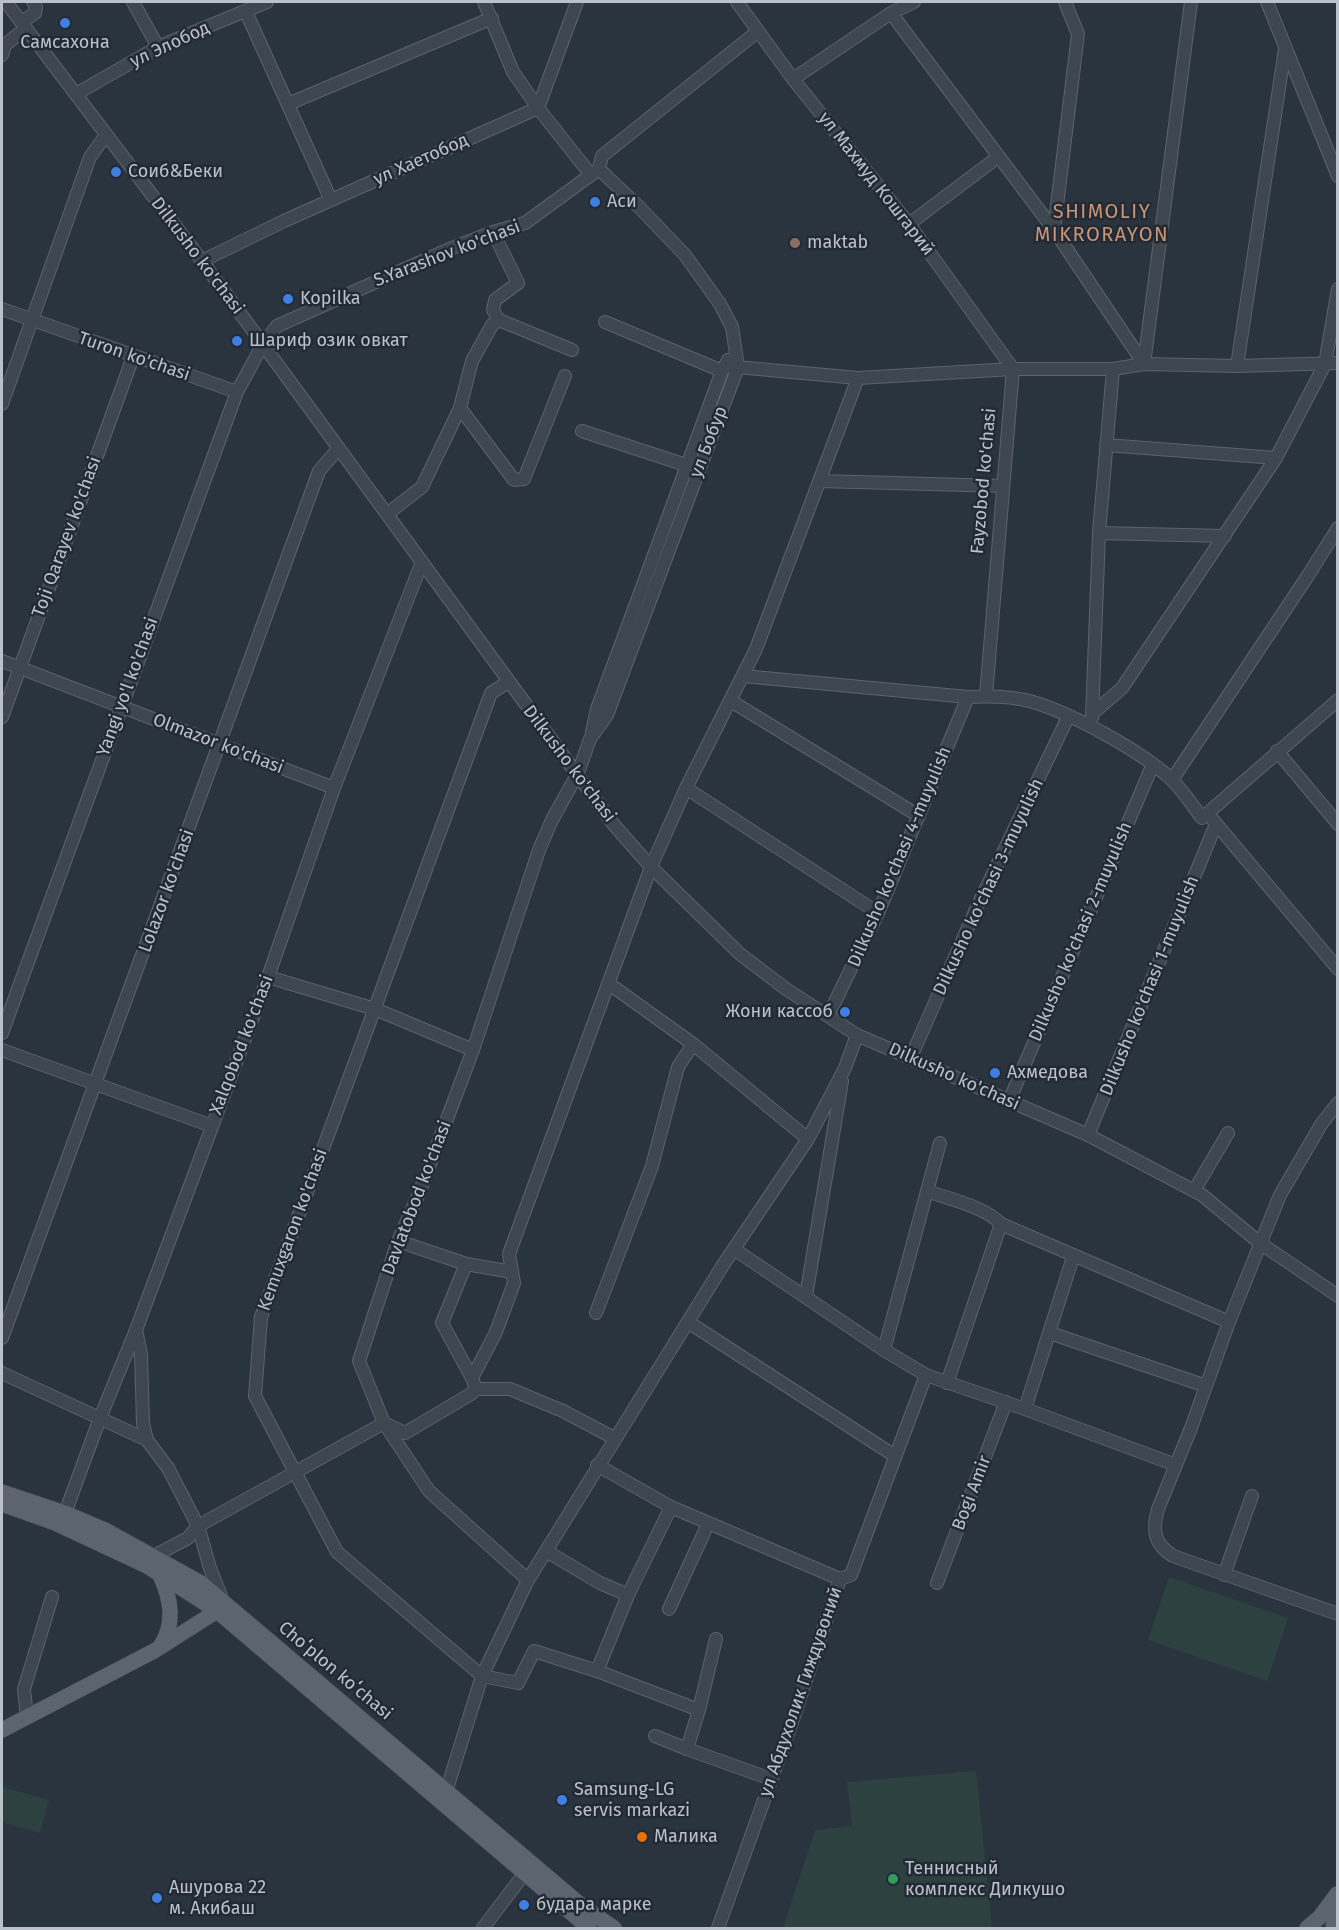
<!DOCTYPE html>
<meta charset="utf-8">
<style>
body{margin:0}
#map{position:relative;width:1339px;height:1930px;overflow:hidden;background:#2a343f;font-family:"Fira Sans",sans-serif}
canvas{display:block}
.frame{position:absolute;inset:0;border:3px solid #bac1ca;pointer-events:none}
</style>
<div id="map">
<canvas width="1339" height="1930"></canvas>
<div class="frame"></div>
</div>
<script>
const ctx = document.querySelector('canvas').getContext('2d');
ctx.lineJoin = 'round';
function fill(path, color) {
  ctx.fillStyle = color;
  ctx.fill(path, 'evenodd');
}
function stroke(path, color, width, dash) {
  ctx.strokeStyle = color;
  ctx.lineWidth = width;
  ctx.lineCap = dash ? 'butt' : 'round';
  ctx.setLineDash(dash || []);
  ctx.stroke(path);
}
function drawText(font, color, halo, rows, align = 'center') {
  ctx.font = font + ' "Fira Sans",sans-serif';
  ctx.lineWidth = 5;
  ctx.setLineDash([]);
  ctx.textBaseline = 'middle';
  ctx.strokeStyle = halo;
  ctx.fillStyle = color;
  for (const [text, x, y, turn = 0] of rows) {
    ctx.save();
    ctx.translate(x, y);
    ctx.rotate((+turn || 0) * Math.PI / 180);
    ctx.textAlign = isNaN(turn) ? turn : align;
    if (halo) ctx.strokeText(text, 0, 0);
    ctx.fillText(text, 0, 0);
    ctx.restore();
  }
}
fill(new Path2D(`
 M1169 1577 1288 1618 1267 1681 1148 1640Z
 M976 1771 992 1928H783L815 1830 852 1826 847 1782Z
 M2 1787 49 1800 40 1833 2 1822Z`), '#2d4141');
const minor = new Path2D(`
 M6 2 202 261 614 825 651 867 740 954 786 989 857 1035 1088 1135 1202 1195 1260 1243 1338 1296
 M133 2 158 47
 M484 2 513 72 538 108 591 175
 M737 2 793 79 909 224 1013 369
 M1267 2 1338 176
 M246 12 331 200
 M891 13 1054 230 1144 364
 M22 22 35 13 36 7 33 2
 M2 55 5 45 26 28
 M793 79 891 13 914 2
 M76 94 158 47 267 2
 M288 104 492 18
 M909 224 998 157
 M1054 230 1078 34 1065 2
 M493 232 518 283 495 300 493 310 499 320
 M202 261 284 221 538 108 577 2
 M2 309 237 392
 M605 322 722 371
 M1144 364 1191 2
 M725 366 858 378 1013 369H1113L1144 364 1237 366 1338 363
 M1237 366 1285 49
 M2 404 90 157 106 135
 M460 408 514 480 524 479 565 376
 M582 431 686 465
 M1106 445 1276 458
 M819 481 1003 486
 M387 514 422 487 460 408 472 361 492 325 499 320 572 350
 M1099 533 1225 536
 M2 661 334 788
 M743 676 968 697C989 696 1013 696 1033 702 1073 714 1139 750 1170 778 1182 789 1192 805 1202 818L1338 700
 M508 682 491 693 261 1317 255 1396 337 1552 482 1676 518 1683 534 1651 597 1671 699 1710 687 1749 771 1779
 M986 696 1013 369
 M731 701 919 816
 M1092 714 1122 688 1276 458 1325 364 1338 289
 M2 717 133 357
 M1092 718 1099 533 1113 369
 M592 732 597 709 722 371 728 360
 M1277 751 1338 824
 M1172 780 1307 577 1338 528
 M686 788 878 913
 M1213 820 1338 969
 M268 977 375 1009 473 1050
 M608 983 693 1044 808 1139
 M828 1016 878 913 968 697
 M2 1033 237 392 263 344 277 326 452 248 493 232 525 223 599 169 602 156 757 32
 M2 1050 212 1126
 M911 1057 977 907 1068 717
 M1009 1101 1153 764
 M1338 1103 1322 1123 1280 1195 1229 1322 1191 1428 1158 1509C1152 1531 1154 1544 1173 1556L1338 1614
 M1088 1135 1216 824
 M927 1191C949 1199 986 1207 1001 1224L1229 1322
 M1194 1191 1228 1133
 M398 1241 466 1264 512 1272
 M466 1264 442 1323 472 1378
 M806 1296 842 1081
 M596 1313 652 1166 678 1067 693 1044
 M688 1322 895 1456
 M1050 1333 1206 1386
 M2 1338 319 471 339 448
 M884 1350 940 1143
 M2 1373 147 1440
 M926 1375 1025 1409 1176 1465
 M947 1383 1001 1224
 M476 1389 472 1378 496 1332 514 1283 509 1254 651 867 686 788 756 649 858 378
 M1025 1409 1073 1257
 M597 1465 671 1507 840 1579
 M65 1513 100 1418 136 1330
 M546 1551 600 1583 628 1595
 M154 1556 188 1538 198 1526 384 1423 405 1433 471 1394 476 1389H510L563 1411 614 1438
 M1224 1575 1252 1496
 M528 1580 429 1491 384 1423 359 1361 398 1241 418 1196 473 1050 539 850 552 820 578 773 590 739 607 715 738 367 732 327 720 304 685 255 639 207 599 169
 M937 1583 1006 1402
 M223 1601 210 1568 198 1526 168 1468 147 1440 143 1423 141 1354 136 1330 268 977 334 788 422 562
 M669 1609 708 1524
 M597 1671 628 1595 671 1507
 M699 1710 716 1639
 M27 1717 24 1689 52 1597
 M655 1736 687 1749
 M446 1792 482 1676 528 1580 723 1265 808 1139 845 1068 857 1035
 M483 1928 524 1874
 M718 1928 791 1725 840 1579 851 1575 926 1375 884 1350 734 1249`);
const major = new Path2D(`
 M2 1492 65 1513 107 1531 201 1583 582 1906 614 1928
 M2 1504 55 1523 147 1566 217 1611 589 1928
 M159 1573C171 1598 176 1623 160 1647
 M2 1730 154 1651 217 1611 221 1603
 M1307 1928 1319 1918 1337 1894
 M1333 1928 1337 1895`);
stroke(minor, '#5b646d', 14);
stroke(major, '#474f59', 16);
stroke(minor, '#3e464f', 12);
stroke(major, '#5c656f', 15);
for (const [x, y, r, color] of [
 [65,23,6,"#3f7fe0"],
 [116,172,6,"#3f7fe0"],
 [595,202,6,"#3f7fe0"],
 [795,243,6,"#8d6e63"],
 [288,299,6,"#3f7fe0"],
 [237,341,6,"#3f7fe0"],
 [845,1012,6,"#3f7fe0"],
 [995,1073,6,"#3f7fe0"],
 [562,1800,6,"#3f7fe0"],
 [642,1837,6,"#e8710a"],
 [893,1879,6,"#2e9e5b"],
 [157,1898,6,"#3f7fe0"],
 [524,1905,6,"#3f7fe0"]
]) {
  const dot = new Path2D();
  dot.arc(x, y, r, 0, 2 * Math.PI);
  ctx.fillStyle = color;
  ctx.fill(dot);
  stroke(dot, '#222b35', 2);
}
drawText('18px', '#bac1ca', '#222b35', [
 ["Самсахона",65,43,"center"],
 ["Соиб&Беки",128,172],
 ["Аси",607,202],
 ["maktab",807,243],
 ["Kopilka",300,299],
 ["Шариф озик овкат",249,341],
 ["Жони кассоб",833,1012,"right"],
 ["Ахмедова",1007,1073],
 ["Samsung-LG",574,1790],
 ["servis markazi",574,1811],
 ["Малика",654,1837],
 ["Теннисный",905,1869],
 ["комплекс Дилкушо",905,1890],
 ["Ашурова 22",169,1888],
 ["м. Акибаш",169,1909],
 ["будара марке",536,1905]
], 'left');
drawText('18px', '#bac1ca', '#222b35', [
 ["ул Элобод",170,45,-25],
 ["ул Хаетобод",421,160,-24],
 ["ул Махмуд Кошгарий",876,184,52],
 ["S.Yarashov ko'chasi",447,254,-21],
 ["Dilkusho ko'chasi",197,256,53],
 ["Turon ko'chasi",134,357,19],
 ["ул Бобур",709,442,-69],
 ["Fayzobod ko'chasi",984,481,-85],
 ["Toji Qarayev ko'chasi",67,537,-70],
 ["Yangi yo'l ko'chasi",128,687,-70],
 ["Olmazor ko'chasi",218,744,21],
 ["Dilkusho ko'chasi",569,764,53],
 ["Dilkusho ko'chasi 4-muyulish",900,857,-67],
 ["Dilkusho ko'chasi 3-muyulish",989,887,-65],
 ["Lolazor ko'chasi",167,891,-70],
 ["Dilkusho ko'chasi 2-muyulish",1081,932,-67],
 ["Dilkusho ko'chasi 1-muyulish",1150,986,-68],
 ["Xalqobod ko'chasi",242,1045,-69],
 ["Dilkusho ko'chasi",954,1077,24],
 ["Davlatobod ko'chasi",417,1198,-69],
 ["Kemuxgaron ko'chasi",293,1230,-70],
 ["Bogi Amir",972,1493,-69],
 ["Choʻplon koʻchasi",335,1671,40],
 ["ул Абдухолик Гиждувоний",801,1692,-71]
]);
ctx.letterSpacing = '1.5px';
drawText('20px', '#ca9475', '#222b35', [
 ["SHIMOLIY",1102,212],
 ["MIKRORAYON",1102,235]
]);
ctx.letterSpacing = '0px';
</script>
